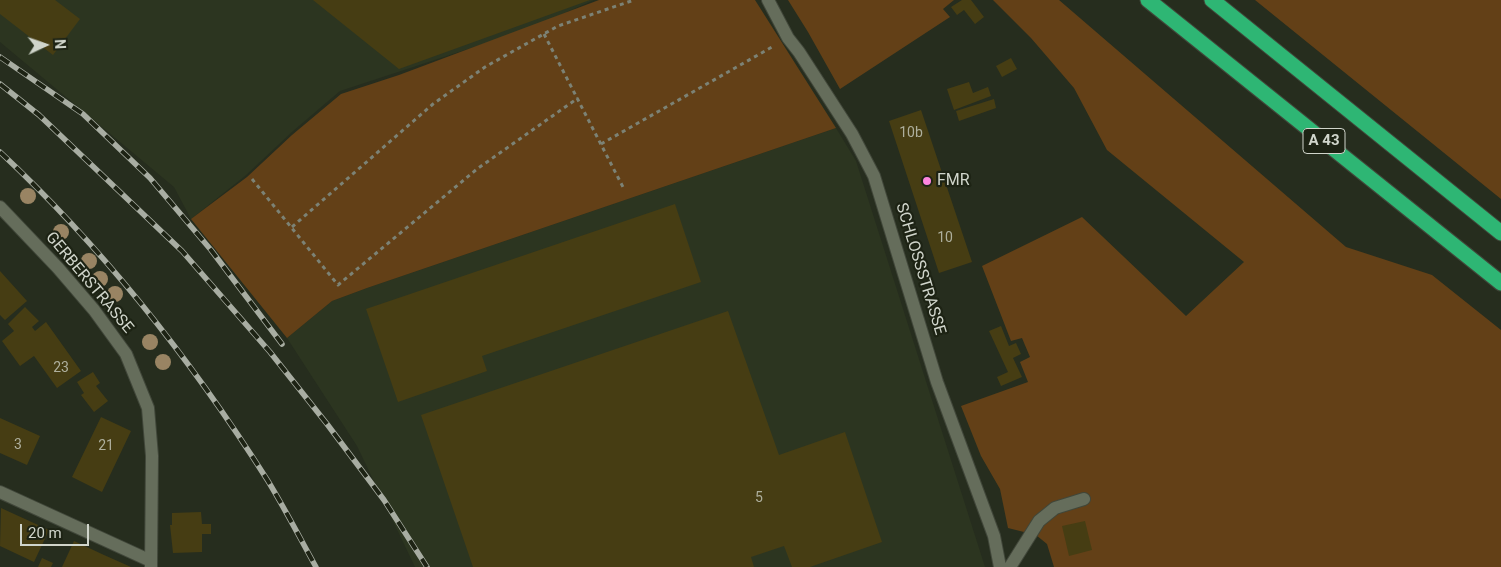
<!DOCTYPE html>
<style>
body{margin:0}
#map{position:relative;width:1501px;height:567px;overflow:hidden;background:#262d1e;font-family:Roboto,sans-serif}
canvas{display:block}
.north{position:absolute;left:20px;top:20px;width:50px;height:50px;-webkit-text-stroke:4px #1d2314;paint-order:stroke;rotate:87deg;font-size:14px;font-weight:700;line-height:20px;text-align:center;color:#d0d5cb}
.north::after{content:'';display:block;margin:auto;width:18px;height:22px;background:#d0d5cb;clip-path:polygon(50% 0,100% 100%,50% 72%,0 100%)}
.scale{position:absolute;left:20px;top:524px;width:69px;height:22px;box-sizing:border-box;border:2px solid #d0d5cb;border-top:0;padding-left:6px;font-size:15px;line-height:18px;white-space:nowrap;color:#d0d5cb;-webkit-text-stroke:4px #1d2314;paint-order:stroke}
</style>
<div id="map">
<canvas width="1501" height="567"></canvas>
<div class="north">N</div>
<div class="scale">20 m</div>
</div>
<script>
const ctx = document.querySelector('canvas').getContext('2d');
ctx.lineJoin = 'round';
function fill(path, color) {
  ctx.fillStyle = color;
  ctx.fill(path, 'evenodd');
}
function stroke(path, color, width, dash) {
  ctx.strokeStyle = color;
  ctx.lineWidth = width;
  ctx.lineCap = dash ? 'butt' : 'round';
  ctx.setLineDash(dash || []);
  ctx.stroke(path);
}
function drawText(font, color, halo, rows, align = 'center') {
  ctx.font = font + ' Roboto,sans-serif';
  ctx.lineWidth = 4.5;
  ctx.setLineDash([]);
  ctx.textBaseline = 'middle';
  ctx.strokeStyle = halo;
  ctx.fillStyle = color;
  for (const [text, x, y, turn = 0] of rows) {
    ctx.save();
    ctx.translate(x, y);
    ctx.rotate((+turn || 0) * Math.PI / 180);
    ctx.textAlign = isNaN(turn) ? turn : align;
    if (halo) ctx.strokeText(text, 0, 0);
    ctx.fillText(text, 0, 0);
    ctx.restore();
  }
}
fill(new Path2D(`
 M0 0H594L526 30 340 91 293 131 245 176 191 219 174 187 0 42Z
 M836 128 856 161 985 567H415L357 446 287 338 332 301 367 288Z`), '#2c3520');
fill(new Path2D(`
 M599 0H755L836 128 367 288 332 301 287 338 191 219 247 177 292 135 341 94 399 75Z
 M788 0H954L943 9 950 17 840 89 808 32Z
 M993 0H1059L1346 247 1432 275 1501 330V567H1054L1047 544 1036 535 1008 528 1000 489 981 456 961 406 1028 382 1020 362 1030 357 1022 338 1011 341 982 266 1082 217 1186 316 1244 262 1107 150 1074 88 1031 38Z
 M1255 0H1501V199Z`), '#634017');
fill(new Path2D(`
 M0 0H55L80 19 53 55 0 14Z
 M313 0H590L399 69Z
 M962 0H971L984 17 975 24 964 10 957 15 951 7Z
 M1011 58 1017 69 1002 77 996 66Z
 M969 82 973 93 988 87 991 96 954 110 947 89Z
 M994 99 996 108 959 121 956 111Z
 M921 110 972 262 939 273 889 121Z
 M675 204 701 282 482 356 487 371 398 402 366 309Z
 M0 271 27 301 5 320 0 315Z
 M25 307 39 321 32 327 35 331 46 322 81 371 57 388 34 356 20 366 2 341 14 331 8 324Z
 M728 311 779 455 845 432 882 542 810 567H792L784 546 751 557 754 567H473L421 415Z
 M1001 326 1009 346 1016 343 1021 354 1013 358 1022 377 1001 386 997 377 1008 372 989 331Z
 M93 372 100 383 96 386 108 401 94 412 81 395 84 393 77 382Z
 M101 417 131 431 102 492 72 477Z
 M0 418 40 436 27 465 0 453Z
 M1 508 49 530 34 562 0 546Z
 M201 512 202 524H211V534H202V552L173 553 170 525H172V513Z
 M1085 521 1092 550 1069 556 1062 526Z
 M74 541 104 555 131 567H62Z
 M42 558 53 563 51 567H38Z`), '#463d13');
const minor = new Path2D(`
 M768 0 788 38 799 52 852 134 874 176 937 382 994 536 1000 567
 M0 207 58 268 94 310 126 354 148 408 152 456 151 567
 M0 492 151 561
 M1010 567 1039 521 1055 508 1084 499`);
const highway = new Path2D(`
 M1148 0 1501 283
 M1212 0 1501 233`);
stroke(minor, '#41473a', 14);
stroke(highway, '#41473a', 17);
stroke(new Path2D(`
 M544 34 624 189
 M601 144 772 47
 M252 179 338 285 477 169 578 98
 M292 227 433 104 485 67 558 26 634 0`), '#7c8275', 3, [4, 4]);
stroke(minor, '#656d5b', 12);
stroke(highway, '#2eb674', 15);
const rail = new Path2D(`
 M0 57 83 114 150 178 211 250 282 344
 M0 84 39 115 182 251 270 352 327 424 384 500 427 567
 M0 152C104 249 192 361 268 481 285 509 300 538 316 567`);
stroke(rail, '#a8ada2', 5.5);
stroke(rail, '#1d2314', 4, [11]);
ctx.fillStyle = '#998463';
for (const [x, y] of [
 [28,196],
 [61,232],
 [89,261],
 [100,279],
 [115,294],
 [150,342],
 [163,362]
]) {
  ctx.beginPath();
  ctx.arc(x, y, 8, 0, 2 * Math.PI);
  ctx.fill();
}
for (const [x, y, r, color] of [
 [927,181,5,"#fe85df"]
]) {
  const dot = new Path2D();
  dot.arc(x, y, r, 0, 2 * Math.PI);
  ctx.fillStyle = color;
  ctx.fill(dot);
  stroke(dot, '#1d2314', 2);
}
drawText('14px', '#aeaf9d', null, [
 ["10b",911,133],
 ["10",945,238],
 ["23",61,368],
 ["3",18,445],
 ["21",106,446],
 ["5",759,498]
]);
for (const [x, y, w] of [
 [1324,141,42]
]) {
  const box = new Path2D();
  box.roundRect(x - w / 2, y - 12.5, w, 25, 4);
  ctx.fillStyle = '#1d2314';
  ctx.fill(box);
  stroke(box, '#d0d5cb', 1);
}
drawText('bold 15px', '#d0d5cb', null, [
 ["A 43",1324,141]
]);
drawText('16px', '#d0d5cb', '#1d2314', [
 ["FMR",937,181]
], 'left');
drawText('16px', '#d0d5cb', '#1d2314', [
 ["SCHLOSSSTRASSE",920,269,73],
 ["GERBERSTRASSE",89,283,50]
]);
</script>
